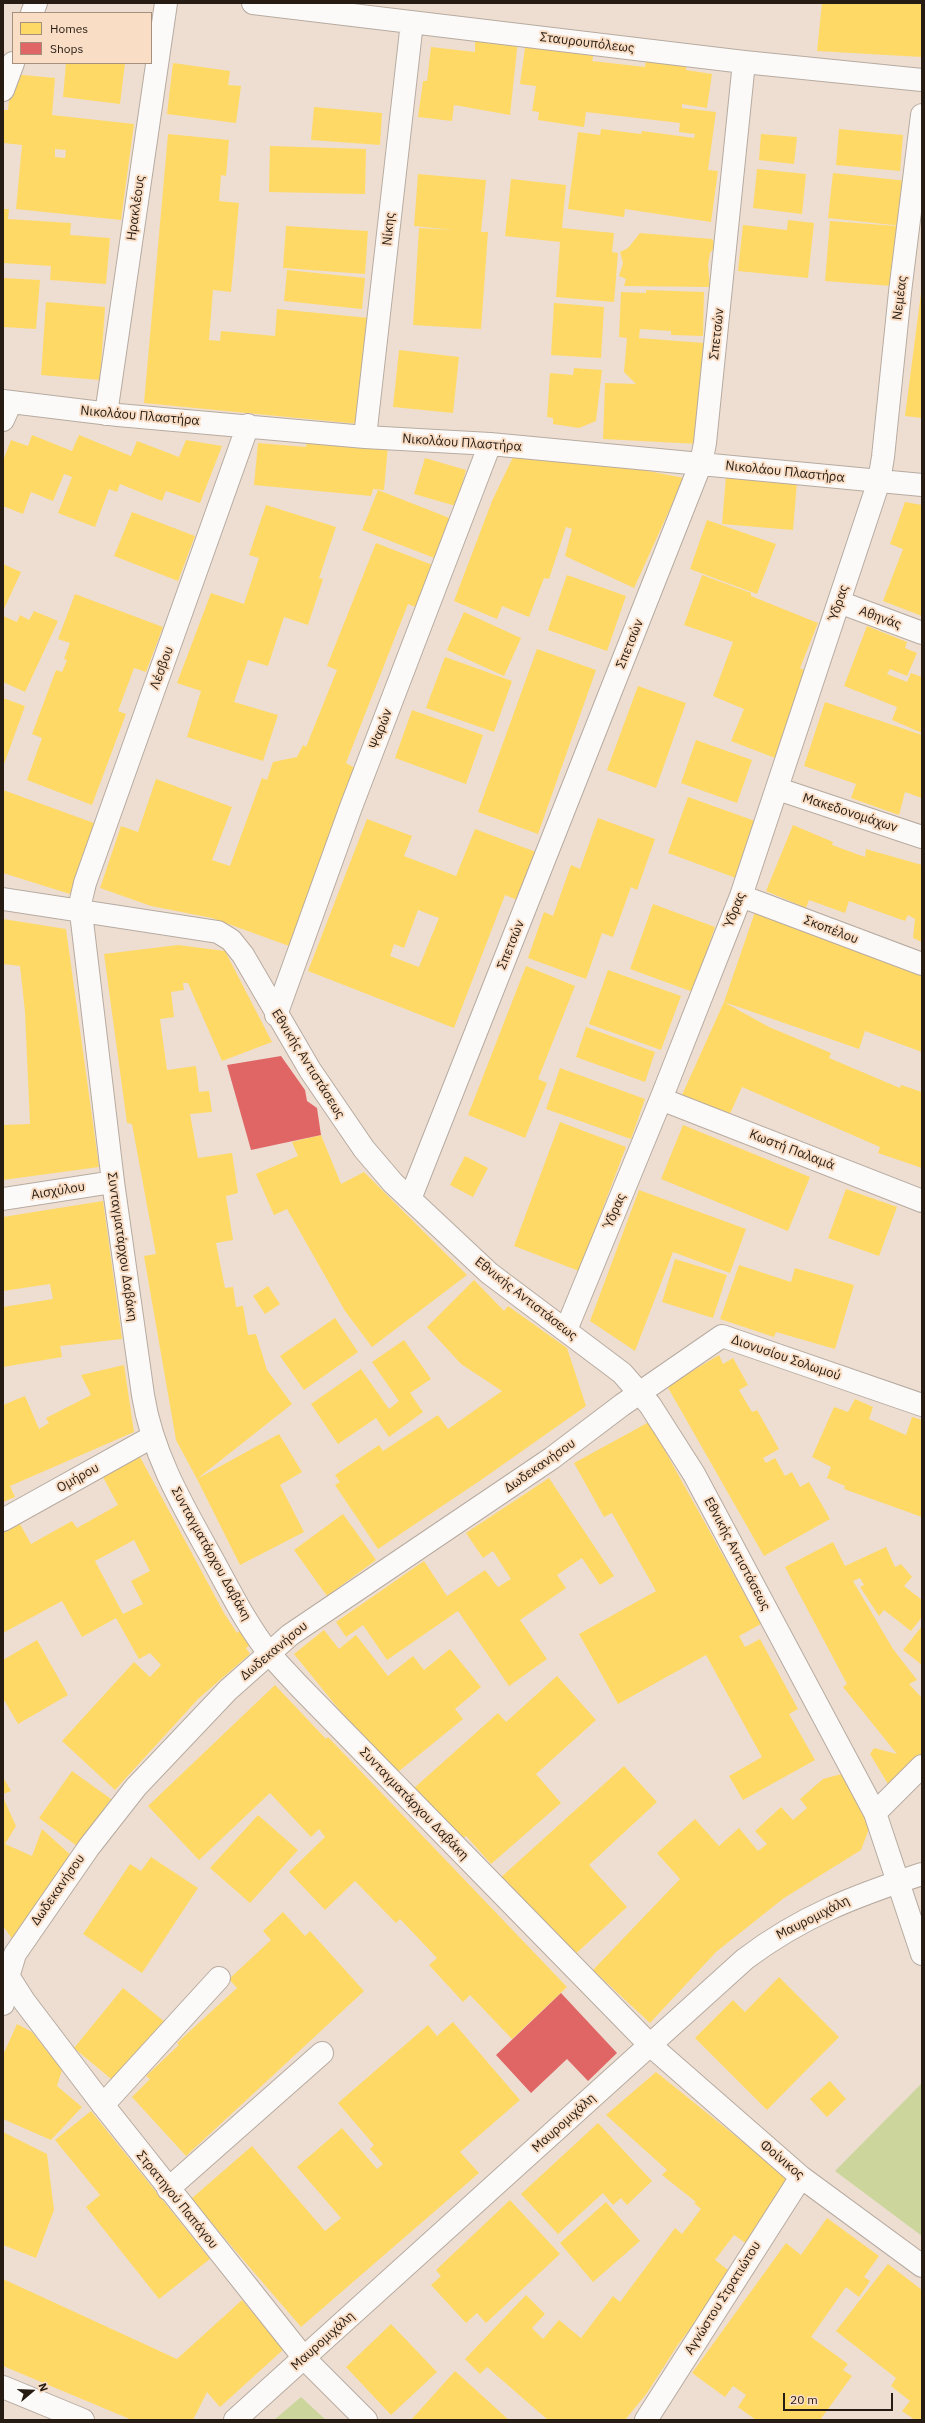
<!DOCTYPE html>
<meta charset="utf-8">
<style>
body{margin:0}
#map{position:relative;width:925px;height:2423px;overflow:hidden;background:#edded1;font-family:"IBM Plex Sans",sans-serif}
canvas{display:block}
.frame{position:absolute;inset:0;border:4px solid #261c13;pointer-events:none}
.legend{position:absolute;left:12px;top:12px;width:140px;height:52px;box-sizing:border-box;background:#f9ddc5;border:1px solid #a5907e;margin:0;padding:5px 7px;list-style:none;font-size:12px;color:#261c13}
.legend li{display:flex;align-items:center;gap:8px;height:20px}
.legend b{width:20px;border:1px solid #a5907e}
.north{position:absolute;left:12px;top:2371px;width:40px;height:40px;-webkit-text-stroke:3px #f9ddc5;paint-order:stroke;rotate:71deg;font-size:11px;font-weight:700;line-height:16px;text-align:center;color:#261c13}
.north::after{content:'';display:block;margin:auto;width:14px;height:18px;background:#261c13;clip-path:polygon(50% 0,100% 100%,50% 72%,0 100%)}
.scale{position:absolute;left:783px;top:2393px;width:110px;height:18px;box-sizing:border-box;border:2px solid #261c13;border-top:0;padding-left:5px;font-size:12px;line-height:14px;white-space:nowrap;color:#261c13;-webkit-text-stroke:3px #f9ddc5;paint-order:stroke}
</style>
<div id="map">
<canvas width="925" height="2423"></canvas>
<div class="frame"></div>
<ul class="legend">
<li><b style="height:11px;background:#ffd966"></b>Homes</li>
<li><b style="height:11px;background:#e06666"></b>Shops</li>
</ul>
<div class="north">N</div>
<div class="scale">20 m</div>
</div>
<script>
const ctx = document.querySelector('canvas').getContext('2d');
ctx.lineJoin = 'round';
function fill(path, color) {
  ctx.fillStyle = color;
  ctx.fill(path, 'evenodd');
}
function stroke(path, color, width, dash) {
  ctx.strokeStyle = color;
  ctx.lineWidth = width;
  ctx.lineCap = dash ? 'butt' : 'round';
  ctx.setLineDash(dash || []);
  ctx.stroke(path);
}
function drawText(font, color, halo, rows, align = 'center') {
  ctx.font = font + ' "IBM Plex Sans",sans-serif';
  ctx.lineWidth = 4;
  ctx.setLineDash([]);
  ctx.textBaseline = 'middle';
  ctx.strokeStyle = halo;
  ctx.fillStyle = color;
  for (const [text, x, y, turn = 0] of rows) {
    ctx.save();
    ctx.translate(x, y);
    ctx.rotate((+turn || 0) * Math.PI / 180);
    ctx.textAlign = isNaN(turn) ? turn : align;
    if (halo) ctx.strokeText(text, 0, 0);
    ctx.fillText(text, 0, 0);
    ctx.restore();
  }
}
fill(new Path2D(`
 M922 2083V2236L835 2171Z
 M301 2397 326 2420H274Z`), '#ccd69c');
fill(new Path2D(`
 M822 3H922V57L817 51Z
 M475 36 518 40 510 115 454 105 452 121 418 117 423 81H427L431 47 475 52Z
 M526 40 594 52 592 61 645 67 646 56 687 61 686 70 712 74 707 108 682 104V108L716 112 708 170 718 171 711 222 625 209 624 217 568 209 578 132 600 135 601 129 641 134 642 131 694 138 695 134 679 132 680 123 586 112 584 127 538 120 539 112 532 111 536 86 520 84Z
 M66 63H125L120 104 63 97Z
 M173 63 230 71 228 85 241 86 236 123 167 114Z
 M12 74 55 78 52 115 134 124 121 220 16 209 22 145 3 143V110H8ZM55 149 66 150 65 158 55 157Z
 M314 107 382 113 380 145 311 140Z
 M839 129 903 135 900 171 836 165Z
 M168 134 229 140 226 176 221 175 219 201 239 203 231 292 213 290 209 340 220 341 221 331 275 336 277 309 369 318 359 424 144 403Z
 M761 134 797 137 794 164 759 160Z
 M270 146 366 149 365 194 269 192Z
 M757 169 806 174 802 214 753 208Z
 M833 173 907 181 902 226 828 218Z
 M418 174 486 180 481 232H488L481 329 413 325 419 228 454 230 414 226Z
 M511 179 566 185 562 228 614 233 612 252 618 253 614 302 556 297 560 242 505 236Z
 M3 209H9L8 219 71 223 70 235 110 238 106 284 50 280 51 266 3 263Z
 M788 220 814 223 808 278 738 271 743 225 787 230Z
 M830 221 896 226V232H901L892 286 825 281Z
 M286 226 368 231 365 274 283 268Z
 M640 233 712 239 716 246 710 253 708 265 710 287 624 286 626 279 619 276 623 263 620 252 628 248Z
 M287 270 365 278 362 309 284 301Z
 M3 278 40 280 36 329 3 327Z
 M646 290 704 292 703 336 671 335V331L640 329 639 338 704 343 699 444 603 439 605 383 636 384 624 372 627 338 619 337 621 292 646 293Z
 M921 293H922V418L905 416Z
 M46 302 105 307 100 380 41 375Z
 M554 303 604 307 601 358 551 355Z
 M399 350 459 357 453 413 393 407Z
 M574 368 602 370 596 421 579 428 553 424V418L547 417 550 373 573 375Z
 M32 435 72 451 79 435 131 456 137 441 179 457 186 440 222 446 200 503 166 491 162 501 120 484 117 492 109 489 95 527 58 513 72 477 64 474 53 501 31 492 23 514 3 506V461L11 440 28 446Z
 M307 438 388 446 384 490 373 489 371 496 254 485 258 443 306 447Z
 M514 455 602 462 684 478 634 588 565 556 572 529 566 527 549 579 544 578 529 617 502 606 497 619 454 601 492 501Z
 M425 458 466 470 456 506 414 494Z
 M726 476 797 482 793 530 722 524Z
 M378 490 452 519 437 559 362 530Z
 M905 502 922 505V616L883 601 903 549 890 544Z
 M266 505 336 527 319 578 323 579 308 625 284 617 268 666 248 660 234 702 278 715 263 761 187 737 201 691 177 683 211 593 244 604 259 558 249 555Z
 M132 512 195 536 178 581 114 556Z
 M707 520 776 544 757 594 690 569Z
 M376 543 435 566 418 608 408 604 346 763 355 768 289 946 212 918 151 906 100 888 121 826 138 832 156 779 232 807 212 860 230 866 262 778 267 780 273 762 297 757 303 745 306 747 337 670 327 666Z
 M3 564 21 572 3 611Z
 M567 575 626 596 607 651 548 630Z
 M702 575 751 593V596L818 623 800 668 808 672 775 758 731 741 744 709 713 696 733 642 684 625Z
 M75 594 163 627 146 672 134 668 118 711 126 714 92 805 27 780 42 738 32 734 56 670 62 672 67 660 64 659 70 643 58 639Z
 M34 611 58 621 25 692 3 682V616L17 622 20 615 29 620Z
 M464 612 521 638 504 676 447 650Z
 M867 626 907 642 905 648 917 653 907 676 890 669 887 674 907 682 911 673 922 677V733L892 720 897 707 844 686Z
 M537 649 596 670 538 834 478 812Z
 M445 657 512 681 494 732 426 708Z
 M638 686 686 703 656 788 607 770Z
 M3 698 25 706 3 767Z
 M825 702 922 735V798L905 792 899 815 851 798 856 784 804 766Z
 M412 710 483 735 466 784 395 758Z
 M696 740 752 760 737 803 681 783Z
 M3 790 94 823 70 894 3 873Z
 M688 797 755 821 736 878 668 853Z
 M598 818 655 839 637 890 631 887 613 937 602 933 586 979 528 958 544 912 553 916 571 865 580 869Z
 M367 819 412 836 404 856 456 876 475 829 536 852 517 900 505 895 454 1028 308 971ZM418 910 439 918 419 967 390 956 394 944 404 948Z
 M793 825 833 842 832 845 865 857 866 849 922 865V942L913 938 915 919 908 915 905 921 849 901 845 913 809 900 806 908 766 891Z
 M653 904 715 927 693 992 630 969Z
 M755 912 922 971V1052L865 1031 859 1049 724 1002Z
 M3 919 66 929 99 1167 3 1180V1125L30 1124 25 1012 20 966 3 964Z
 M178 945 225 951 272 1042 222 1061 188 983H183L184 990 171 992 174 1017 160 1019 167 1070 196 1066 199 1092 209 1091 212 1112 190 1114 198 1158 232 1153 238 1193 226 1196 233 1240 216 1243 225 1288 233 1287 236 1307 243 1306 248 1335 256 1334 267 1370 292 1404 197 1479 176 1440 144 1256 156 1254 132 1124 127 1123 104 954Z
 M526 966 575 986 538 1079 547 1083 525 1138 468 1115Z
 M608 970 681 996 661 1050 589 1024Z
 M724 1002 769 1027 831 1053 829 1058 900 1088 901 1085 922 1092V1168L878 1153 880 1147 742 1087 729 1116 682 1095Z
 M586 1027 655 1052 645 1082 576 1057Z
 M560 1068 645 1099 631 1139 546 1109Z
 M560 1122 626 1147 579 1271 514 1246Z
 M683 1125 810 1177 788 1231 661 1179Z
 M321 1135 341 1184 364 1172 467 1275 372 1347 345 1311 287 1209 274 1215 256 1174 298 1156 292 1142Z
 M465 1156 488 1168 473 1197 450 1185Z
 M846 1189 897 1207 879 1256 828 1238Z
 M639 1190 746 1229 730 1273 673 1252 635 1351 590 1321Z
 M103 1201 122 1339 60 1346 62 1357 3 1367V1307L53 1299 50 1284 3 1291V1217Z
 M675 1259 727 1275 713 1318 662 1302Z
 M739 1265 791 1282 795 1268 854 1285 835 1349 776 1332 774 1337 720 1319Z
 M474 1280 504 1311 508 1306 567 1348 586 1406 481 1480 378 1549 335 1485 340 1482 335 1475 379 1445 383 1451 438 1415 448 1429 502 1391 461 1364 427 1327Z
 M268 1286 280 1304 265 1314 253 1296Z
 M335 1318 358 1352 304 1390 280 1356Z
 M404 1340 431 1379 410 1393 423 1412 389 1437 376 1418 338 1444 311 1404 361 1369 389 1409 399 1401 372 1362Z
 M719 1355 723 1364 733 1358 748 1385 739 1390 752 1412 757 1410 779 1449 763 1458 766 1463 775 1458 785 1476 792 1472 800 1487 809 1482 830 1519 764 1556 667 1386Z
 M124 1365 134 1432 10 1486 15 1497 3 1502V1405L25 1396 39 1429 49 1423 46 1418 91 1395 81 1375Z
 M855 1399 873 1407 869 1419 906 1435 912 1417 922 1420V1517L844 1489 845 1486 827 1478 831 1467 812 1457 834 1407 848 1412Z
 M649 1422 761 1624 739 1636 745 1647 760 1639 798 1709 789 1714 815 1760 743 1800 729 1776 762 1757 706 1655 618 1704 579 1634 656 1591 612 1513 604 1517 574 1463Z
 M279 1434 302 1472 280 1485 304 1532 240 1565 197 1479Z
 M140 1457 224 1613 237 1633 241 1630 251 1645 246 1648 250 1654 198 1699 115 1790 62 1741 134 1662 150 1677 161 1665 150 1653 139 1659 116 1618 82 1637 62 1601 3 1633V1533L20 1524 31 1544 72 1521 77 1528 118 1505 103 1477ZM134 1540 150 1571 131 1581 143 1604 123 1614 95 1561Z
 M549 1478 614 1576 600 1585 582 1558 557 1575 566 1588 520 1620 547 1659 509 1686 458 1611 387 1660 363 1625 346 1637 336 1622 424 1561 447 1596 485 1570 498 1587 511 1579 493 1551 483 1558 466 1533Z
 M343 1514 376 1560 327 1596 294 1550Z
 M833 1542 845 1566 886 1547 895 1567 901 1564 912 1577 904 1586 922 1600V1617L911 1631 884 1610 879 1616 860 1587 864 1585 860 1578 853 1581 893 1649 917 1680 909 1684 922 1698V1758L903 1780 888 1784 870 1754 874 1748 897 1754 843 1687 847 1684 785 1567Z
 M922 1626V1665L903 1650Z
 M324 1630 339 1649 356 1635 388 1676 413 1656 424 1670 450 1649 481 1687 455 1709 463 1719 393 1776 294 1654Z
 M37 1640 68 1695 18 1724 3 1698V1660Z
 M557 1676 596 1720 536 1774 561 1803 491 1864 466 1836 459 1842 413 1789 498 1713 506 1722Z
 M275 1685 326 1739 328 1737 567 1987 512 2039 470 1995 463 2002 429 1965 437 1958 400 1919 396 1923 355 1881 325 1910 289 1872 325 1837 319 1829 311 1837 270 1793 199 1860 148 1806Z
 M624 1766 657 1802 589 1865 627 1907 571 1958 499 1879Z
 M72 1771 111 1799 77 1846 39 1818Z
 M845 1773 872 1821 861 1850 784 1898 716 1952 650 2023 593 1970 680 1879 657 1853 695 1819 719 1846 739 1828 758 1851 767 1844 755 1831 781 1807 793 1820 807 1808 800 1799 823 1779Z
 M3 1777 11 1791 3 1794Z
 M3 1797 16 1826 5 1844 32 1856 42 1829 74 1858 13 1940 3 1926Z
 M258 1815 298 1850 250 1903 210 1868Z
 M151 1857 198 1888 142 1973 83 1934 130 1864 141 1871Z
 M283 1912 305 1936 310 1931 364 1991 186 2156 132 2097 150 2079 146 2076 179 2045 177 2043 237 1988 229 1979 271 1940 263 1931Z
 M779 1977 839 2037 767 2110 695 2038 733 2000 745 2012Z
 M123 1988 165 2022 116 2083 74 2048Z
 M453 2022 520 2100 460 2152 479 2173 301 2327 191 2199 252 2146 325 2231 341 2218 297 2167 342 2128 377 2169 383 2164 370 2149 374 2145 338 2103 428 2025 437 2036Z
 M17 2024 32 2032 62 2070 57 2086 82 2107 51 2140 3 2119V2055Z
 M656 2072 794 2183 747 2244 734 2235 715 2260 732 2273 677 2346 647 2393 625 2420H548L487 2367 480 2374 465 2359 526 2295 545 2314 532 2328 543 2339 559 2320 581 2338 613 2296 620 2302 675 2228 682 2234 701 2209 694 2203 696 2202 662 2175 667 2170 606 2115Z
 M830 2081 846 2099 827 2117 810 2099Z
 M91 2111 210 2259 159 2299 86 2207 100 2195 55 2140Z
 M598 2123 652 2181 627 2205 621 2198 613 2205 603 2193 558 2234 521 2194Z
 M3 2132 47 2154 54 2210 36 2258 3 2245Z
 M510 2200 560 2254 486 2323 477 2313 466 2323 431 2285 441 2276 436 2270Z
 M606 2202 640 2241 593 2282 560 2243Z
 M827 2218 879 2256 864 2277 870 2281 859 2297 846 2287 811 2337 848 2364 843 2370 852 2376 820 2420H756L738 2407 746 2395 733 2386 725 2397 692 2373 786 2243 801 2255Z
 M888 2264 922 2290V2420H915L902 2411 910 2401 891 2386 896 2378 836 2331Z
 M3 2279 177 2359 242 2300 284 2349 220 2407 207 2392 193 2420H132L3 2366Z
 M391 2324 437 2372 391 2415 346 2367Z
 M455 2371 509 2420H411Z`), '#ffd966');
fill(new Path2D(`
 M281 1056 305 1090 307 1101 317 1108 321 1135 251 1150 227 1065Z
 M561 1993 617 2053 588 2081 567 2059 531 2093 496 2055Z`), '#e06666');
const minor = new Path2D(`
 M253 3 744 62 922 80
 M32 13 36 3
 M3 90 13 63
 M3 401 118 415 365 437 490 444 922 485
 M106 414 166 3
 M3 420 11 402
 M248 425 85 883 80 904 113 1182 143 1395C152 1452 180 1501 208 1551 227 1585 245 1623 269 1653 278 1664 288 1674 298 1685L650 2045 801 2177 922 2266
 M365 437 412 22
 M839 602 922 633
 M778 789 922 837
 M741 896 922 964
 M3 899 218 932 231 940 243 955 310 1070 364 1149 393 1183 489 1273 622 1373 650 1405 694 1474 875 1813 922 1954
 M276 1015 351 807 490 444
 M661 1099 922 1201
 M3 1199 113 1182
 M410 1199 701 463 705 443 744 62
 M566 1330 661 1099 741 896 879 481 883 457 900 292 922 115
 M3 1520 152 1437
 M875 1813 922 1766
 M3 2004 8 1977 15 1954 89 1847 136 1787 228 1690 290 1635 552 1458 622 1405 722 1336 922 1405
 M103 2105 219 1978
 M168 2189 322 2053
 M304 2358 366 2420
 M646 2420 801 2177`);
const tertiary = new Path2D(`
 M3 1968 24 2001 103 2105 304 2358`);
const secondary = new Path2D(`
 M3 2387 83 2420
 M235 2420 745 1959C802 1916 855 1896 922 1874`);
stroke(minor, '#b7aba1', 24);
stroke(tertiary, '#b7aba1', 24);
stroke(secondary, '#b7aba1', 24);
stroke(minor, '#fcfaf8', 22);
stroke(tertiary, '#fcfaf8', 22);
stroke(secondary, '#fcfaf8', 22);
drawText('13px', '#261c13', '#f9ddc5', [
 ["Σταυρουπόλεως",587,43,7],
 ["Ηρακλέους",136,208,-82],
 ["Νίκης",389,229,-84],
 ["Νεμέας",900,298,-83],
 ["Σπετσών",717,334,-84],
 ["Νικολάου Πλαστήρα",140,416,5],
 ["Νικολάου Πλαστήρα",462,443,4],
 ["Νικολάου Πλαστήρα",785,472,6],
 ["Ύδρας",839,603,-72],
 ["Αθηνάς",880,618,20],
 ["Σπετσών",630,644,-68],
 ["Λέσβου",162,668,-70],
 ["Ψαρών",381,729,-69],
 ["Μακεδονομάχων",850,813,18],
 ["Ύδρας",735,910,-69],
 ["Σκοπέλου",831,930,21],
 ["Σπετσών",511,945,-68],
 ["Εθνικής Αντιστάσεως",308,1064,58],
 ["Κωστή Παλαμά",792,1150,21],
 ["Αισχύλου",58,1191,-9],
 ["Ύδρας",615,1211,-67],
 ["Συνταγματάρχου Δαβάκη",122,1247,82],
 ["Εθνικής Αντιστάσεως",526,1299,38],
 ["Διονυσίου Σολωμού",786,1358,19],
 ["Δωδεκανήσου",540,1466,-35],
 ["Ομήρου",78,1478,-29],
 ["Συνταγματάρχου Δαβάκη",211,1554,61],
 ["Εθνικής Αντιστάσεως",737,1554,62],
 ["Δωδεκανήσου",274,1651,-40],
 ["Συνταγματάρχου Δαβάκη",414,1804,46],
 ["Δωδεκανήσου",58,1890,-55],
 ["Μαυρομιχάλη",813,1918,-27],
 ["Μαυρομιχάλη",564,2123,-42],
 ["Φοίνικος",782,2160,40],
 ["Στρατηγού Παπάγου",177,2200,51],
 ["Αγνώστου Στρατιώτου",723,2298,-58],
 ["Μαυρομιχάλη",323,2341,-42]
]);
</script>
